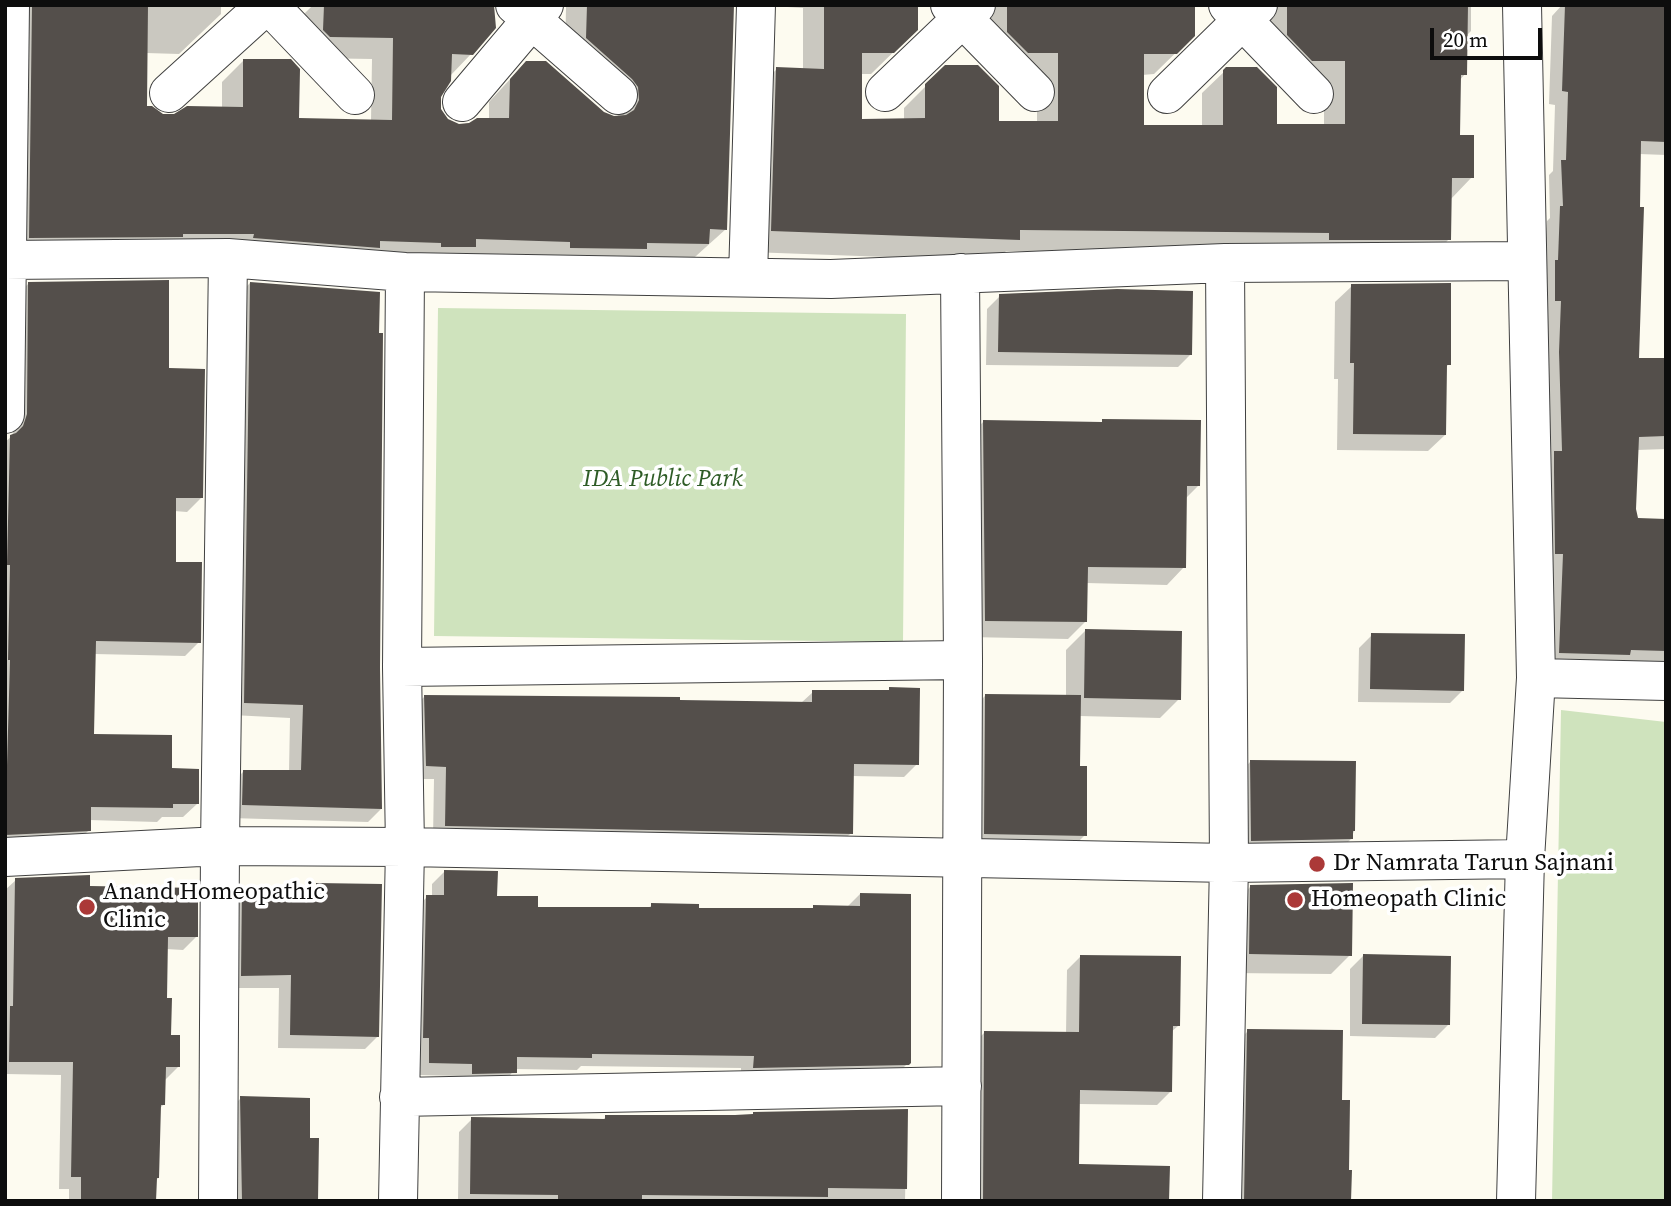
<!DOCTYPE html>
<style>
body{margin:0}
#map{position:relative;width:1671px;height:1206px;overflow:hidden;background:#fdfbf0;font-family:"Source Serif 4",serif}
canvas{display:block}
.frame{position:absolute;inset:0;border:7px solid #0d0d0d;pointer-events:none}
.scale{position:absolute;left:1430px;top:28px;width:112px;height:32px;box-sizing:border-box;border:4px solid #0d0d0d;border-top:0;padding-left:9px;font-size:21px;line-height:24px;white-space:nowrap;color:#0d0d0d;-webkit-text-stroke:5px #fff;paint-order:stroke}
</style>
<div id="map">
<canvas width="1671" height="1206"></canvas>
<div class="frame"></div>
<div class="scale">20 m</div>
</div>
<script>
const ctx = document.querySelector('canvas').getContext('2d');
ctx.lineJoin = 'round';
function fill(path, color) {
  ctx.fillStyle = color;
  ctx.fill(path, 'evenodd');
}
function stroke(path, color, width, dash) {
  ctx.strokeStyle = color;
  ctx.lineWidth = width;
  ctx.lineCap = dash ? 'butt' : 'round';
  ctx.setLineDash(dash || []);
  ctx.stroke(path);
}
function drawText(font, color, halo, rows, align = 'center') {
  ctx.font = font + ' "Source Serif 4",serif';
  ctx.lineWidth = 7;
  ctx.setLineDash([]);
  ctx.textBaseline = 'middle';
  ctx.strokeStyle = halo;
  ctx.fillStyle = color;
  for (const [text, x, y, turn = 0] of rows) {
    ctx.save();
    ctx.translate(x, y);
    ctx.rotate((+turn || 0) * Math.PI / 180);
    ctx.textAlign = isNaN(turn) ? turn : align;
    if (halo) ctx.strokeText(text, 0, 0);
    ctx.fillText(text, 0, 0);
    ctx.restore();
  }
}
fill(new Path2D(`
 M438 308 906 314 903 642 434 636Z
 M1561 710 1666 722V1201H1552Z`), '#cfe3bd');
fill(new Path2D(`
 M5 5H221V14L179 54 146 53 145 107 161 115 173 116 222 109V82L244 60 298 120 371 121 372 59 308 58 303 15 313 5H492L472 53 450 76 439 97 440 109 447 120 459 125 489 119V102L526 62 603 113 618 118 617 109 565 60 566 7 568 5H732L726 229 686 265 8 259Z
 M755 5H916V30L871 74H861L860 120H904V108L946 66 997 123H1037V74L986 17 998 5H1194V35L1154 74 1142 75 1143 127H1202V93L1227 69 1275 125H1324V82L1266 57V5H1471V31L1466 36 1465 74 1459 81 1458 137 1472 177 1450 200 1449 239 1428 261 1308 254 1006 251 996 261 750 252 755 90 777 69 803 70V8Z
 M1562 5H1666V155L1639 154 1638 359H1666V449L1637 450 1634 510 1636 520 1666 521V664L1546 666 1548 314H1542L1547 221 1550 218 1549 175 1553 171 1555 105 1549 104 1552 16Z
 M29 283 168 370 201 498 187 512 174 511V563L199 642 185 656 94 654 93 735 170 770 197 804 183 817H162L157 822 89 820V830L75 844 5 848V442L12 436 14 429 15 297Z
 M250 283 378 667 381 809 368 822 230 818 231 784 244 771 289 772 290 718 232 715 237 296Z
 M1352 286 1449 364 1445 368V435L1428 451 1337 450 1338 379H1334L1335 302Z
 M1000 296 1191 354 1178 367 986 365 987 309Z
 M984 421 1100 424 1103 421 1198 486 1185 499 1184 567 1167 585 1086 583 1085 622 1068 639 968 637 967 439Z
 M1085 631 1179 699 1160 718 1079 716 1078 768 1085 835 1065 855 966 853V715L985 696 1066 697V650Z
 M1372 635 1463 690 1450 703 1358 702 1359 648Z
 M890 689 917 764 904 777 852 776 851 833 838 846 433 838 434 779H413L412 709 425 696 801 703 813 692H886Z
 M1251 761 1354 831 1351 839 1332 858 1232 859V781Z
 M445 871 496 898 536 909H647L652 905 697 910H811L814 907H847L860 894 909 1062 894 1077 741 1080V1068L581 1066 577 1070 515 1069 502 1085 459 1086 460 1076 417 1075 414 910 427 897H432V884Z
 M16 880 88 887 196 937 183 950 166 949 165 1000 170 1037 178 1067 164 1081V1104L159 1109 158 1178 155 1181 154 1201H69V1189H59L61 1075 5 1074V890Z
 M317 885 378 1036 365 1049 278 1048 279 988H229V901L242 888 310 892Z
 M1251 886 1350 955 1331 974 1230 973 1232 906Z
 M1081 956 1178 1026 1171 1032V1091L1157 1105 1078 1104 1077 1166 1167 1201H969L970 1047 984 1033 1066 1034 1067 970Z
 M1363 956 1448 1025 1435 1038 1350 1036V969Z
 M1248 1031 1340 1102 1349 1201H1229L1233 1046Z
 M241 1098 308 1140H317L318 1201H228V1111Z
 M907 1111 905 1201H423L458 1199 459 1132 472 1119 602 1120 606 1117H735Z`), '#0003');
fill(new Path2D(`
 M32 5H148L147 106H152L163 114H174L187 106 243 107V59H291L300 69 299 118 392 120 393 38 330 37 323 30 324 5H494L496 28 473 55 452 54 451 81 441 97V109L448 119 459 124 469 123 477 118H509L510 79 526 61H546L604 112 614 116 626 115 634 110 639 100 638 87 632 79 586 38 587 5H734L727 230 710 229 709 244 647 243V249L570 248V242L476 239V247H441V243L380 241V248L253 238 254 234H183V237L29 238Z
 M824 5H918V30L894 53H862V119L925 118V84L945 65H978L999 86V121H1058V53H1028L1007 32V5H1195V36L1177 54H1144V125H1223V70L1226 67H1257L1277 87V124H1345V61H1312L1287 35V5H1468L1467 75H1461L1460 135H1474V178H1452L1451 240H1329V233L1020 230V240L771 231 776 67 824 69Z
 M1565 5H1666V142L1641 141 1640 207H1644L1639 358H1666V436L1639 437 1636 509 1638 518 1666 519V651L1631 650 1630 655 1559 653 1563 554H1555L1554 472V451H1562L1559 352 1561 301H1555V260H1558L1560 206H1563L1561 160H1566L1568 92 1562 91Z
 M169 280V368L205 369 203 498H176V562H202L201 643 96 641 94 734 172 735V768L199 769V804H173V808L91 807V831L5 835 10 660H8L10 565H7L10 435 16 433 23 426 27 414 28 282Z
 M250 282 380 292 379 333H383L380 667 382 809 242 805 243 770H301L303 705 244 703Z
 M1451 283V365H1447L1446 435 1353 434 1354 363H1350L1351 284Z
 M1117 289 1193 291 1192 355 998 352 999 294Z
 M1102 419 1201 420 1200 486H1187L1186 568 1088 567 1087 622 985 621 983 420 1102 422Z
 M1085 629 1182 631 1181 700 1084 698Z
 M1371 633 1465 634 1464 691 1370 689Z
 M889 687 920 688 919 765 854 764 853 834 445 826 446 767 426 766 424 695 680 697V700L812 702V690H889Z
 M985 694 1081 695 1080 766H1087V836L984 834Z
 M1250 760 1356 761 1355 831H1353V839L1251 841Z
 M444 870 498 871 497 896H538V907H651V903L699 904V908H813V905L860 906V893L911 894V1063L909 1065 753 1068 754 1056 592 1054V1058L517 1057V1073L472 1074V1064L429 1063V1038H423L426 895H444Z
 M90 875V886L198 888V937H168L167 998H172L171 1035H180V1067H166L165 1105H161L159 1178H157L156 1201H81V1177H71L73 1062H9L10 1006H13L15 878Z
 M316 883 382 884 379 1037 290 1035 291 975 241 976 242 886 316 891Z
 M1353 883 1352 956 1249 954 1250 885Z
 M1363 954 1451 956 1450 1025 1362 1024Z
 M1080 955 1181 956 1180 1026H1173L1172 1092 1080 1090 1079 1164 1170 1166 1169 1201H983L984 1031 1079 1032Z
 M1247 1029 1343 1030 1342 1100H1350L1349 1170H1352L1351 1201H1244Z
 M240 1096 310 1098V1138H319L318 1201H242Z
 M908 1109 907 1189 828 1188V1197L642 1195V1201H558V1195L470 1194 471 1117 605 1119V1115H735L753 1114V1112Z`), '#544f4b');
const minor = new Path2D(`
 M269 5 355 95
 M515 5 618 95
 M950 5 1035 92
 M1228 5 1314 94
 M885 92 976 5
 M169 93 266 5
 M1167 94 1258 5
 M462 102 544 5
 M5 260 228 258 405 272 831 279 1225 263 1526 261
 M960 273 963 660 961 1201
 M748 277 756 5
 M5 414 10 5
 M402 667 963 660
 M1536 678 1666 681
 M5 857 220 846 405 847 1229 863 1525 859
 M399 1097 962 1086
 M218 1201 220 846 228 258
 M398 1201 405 847 402 667 405 272
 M1222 1201 1229 863 1225 263
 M1516 1201 1525 859 1536 678 1522 5`);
stroke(minor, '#404040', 40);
stroke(minor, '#fff', 38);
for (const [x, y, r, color] of [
 [1317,864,9,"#ab3938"],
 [1295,900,9,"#ab3938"],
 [87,907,9,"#ab3938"]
]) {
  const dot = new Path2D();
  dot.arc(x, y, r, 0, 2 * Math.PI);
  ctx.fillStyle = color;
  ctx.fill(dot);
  stroke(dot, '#fff', 2.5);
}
drawText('italic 24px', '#2e5c26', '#fff', [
 ["IDA Public Park",663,480]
]);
drawText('24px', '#0d0d0d', '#fff', [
 ["Dr Namrata Tarun Sajnani",1333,864],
 ["Anand Homeopathic",103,893],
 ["Clinic",103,921],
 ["Homeopath Clinic",1311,900]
], 'left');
</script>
